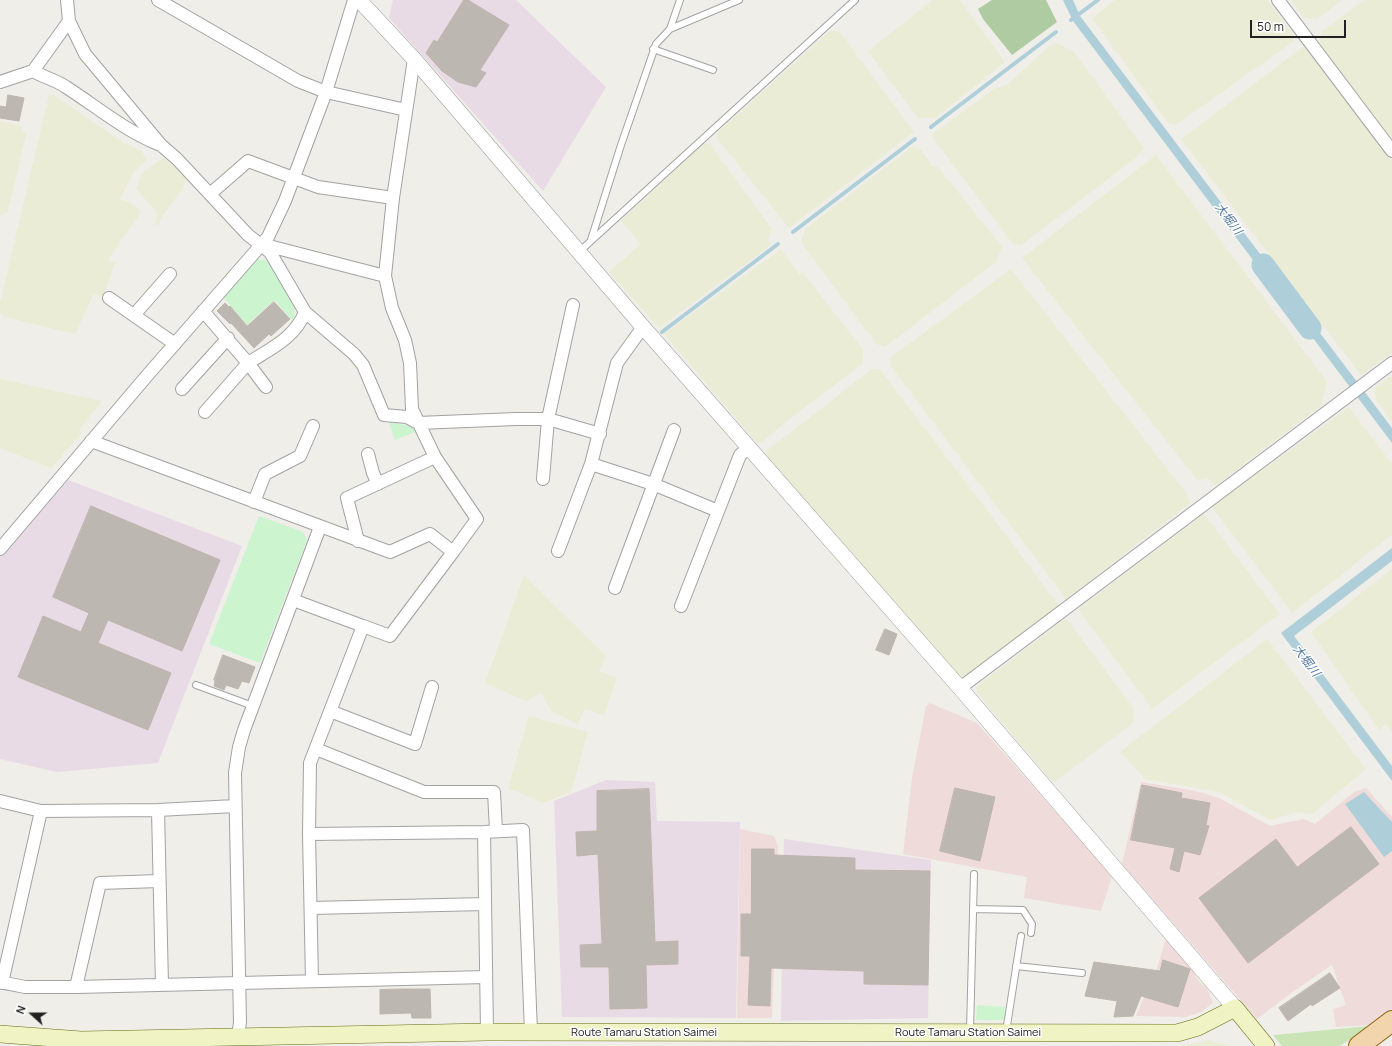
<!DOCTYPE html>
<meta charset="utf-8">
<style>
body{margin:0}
#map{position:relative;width:1392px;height:1046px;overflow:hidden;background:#f0eee9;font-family:Manrope,sans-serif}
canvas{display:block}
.north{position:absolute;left:12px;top:994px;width:40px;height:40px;-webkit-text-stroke:3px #fff;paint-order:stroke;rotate:291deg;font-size:11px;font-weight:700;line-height:16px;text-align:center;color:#212121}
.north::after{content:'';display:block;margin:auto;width:14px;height:18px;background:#212121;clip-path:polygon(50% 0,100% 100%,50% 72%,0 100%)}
.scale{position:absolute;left:1250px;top:20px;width:96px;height:18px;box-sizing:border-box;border:2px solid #212121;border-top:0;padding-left:5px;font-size:12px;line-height:14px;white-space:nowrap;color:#212121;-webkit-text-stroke:3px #fff;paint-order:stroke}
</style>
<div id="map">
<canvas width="1392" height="1046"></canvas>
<div class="north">N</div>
<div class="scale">50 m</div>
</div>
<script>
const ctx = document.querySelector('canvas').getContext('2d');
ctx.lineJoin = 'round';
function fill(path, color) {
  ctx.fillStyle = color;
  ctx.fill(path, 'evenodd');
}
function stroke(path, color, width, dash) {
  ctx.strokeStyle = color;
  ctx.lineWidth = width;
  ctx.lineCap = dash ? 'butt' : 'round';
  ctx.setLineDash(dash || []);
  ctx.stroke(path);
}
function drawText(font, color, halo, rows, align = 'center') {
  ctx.font = font + ' Manrope,"Noto Sans JP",sans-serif';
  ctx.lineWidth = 3;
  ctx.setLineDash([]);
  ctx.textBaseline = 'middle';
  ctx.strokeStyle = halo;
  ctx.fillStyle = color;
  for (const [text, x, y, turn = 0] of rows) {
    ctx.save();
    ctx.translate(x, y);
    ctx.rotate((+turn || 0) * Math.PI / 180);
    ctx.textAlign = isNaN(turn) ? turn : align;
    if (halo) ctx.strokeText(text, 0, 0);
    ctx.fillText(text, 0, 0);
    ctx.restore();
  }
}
fill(new Path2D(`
 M930 703 977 723 1112 876 1101 911 1024 898 1027 877 903 854 912 778 926 706Z
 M1141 782 1196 791 1219 798 1270 826 1304 819 1315 824 1354 792 1366 788 1392 817V1009L1371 1025 1336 1027 1333 1009 1346 1005 1332 965 1294 991 1257 1019 1122 864Z
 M740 829 774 836 778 846 772 1018H737Z
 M1166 939 1196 973 1195 976 1202 985 1206 986 1213 1003 1201 1012 1186 1017 1136 1016 1148 987 1151 988Z`), '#efdbda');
fill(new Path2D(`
 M393 0H516L606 87 543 191 389 18Z
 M68 480 242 546 158 763 57 772 0 759V557Z
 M606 780 655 782 657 821 740 822 736 1018 562 1017 554 801Z
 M784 839 931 860 928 1018 781 1021Z`), '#e8dbe6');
fill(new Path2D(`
 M933 0H960L1005 62 935 118H918L868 51Z
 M1115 0H1267L1293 34 1294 41 1176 125 1168 123 1092 18Z
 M1291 0H1342L1317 19 1304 18Z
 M1365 0H1392V140L1319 45 1322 31Z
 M831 30 840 32 914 132 789 228 716 137 718 132Z
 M1057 43 1074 52 1144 148 1137 157 1021 245 1013 244 931 135 995 88 1007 85 1048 47Z
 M1304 46 1392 162V353L1361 375 1181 139Z
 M49 95H54L124 143 142 151 146 160 133 173 120 199 133 204 141 212 107 261 115 263 103 297 94 294 75 334 4 317 0 313V303Z
 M0 121 22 126 21 132 26 134 8 212 2 215H0Z
 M703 144H710L772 229 768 240 771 245 659 328 609 272 641 244 621 221Z
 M913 146 921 150 932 166 938 167 1002 247 996 262 885 347 876 344 801 242 805 229Z
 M1156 155 1327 382 1321 406 1215 486 1207 477 1198 481 1022 258Z
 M164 157 186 178 183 188 163 215 158 226 156 225 157 213 136 188 143 172Z
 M781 249 799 274 803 272 863 350V363L758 444 664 334Z
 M1011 269 1187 494 1190 503 1066 599 890 365 891 357Z
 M872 369H880L1060 607 964 677 958 675 764 453Z
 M1392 375V422L1375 398V388Z
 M0 379 102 401 79 430 82 433 51 468 0 448Z
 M1349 407 1392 464V535L1292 613 1212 507Z
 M1204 514 1280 614 1152 709 1078 609Z
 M1392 569V732L1386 724 1379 730 1311 632Z
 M524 575 606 656 599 671 617 678 604 715 585 709 578 724 551 711 541 693 526 701 485 683Z
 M1066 618 1133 708 1134 722 1053 783 978 694 976 687Z
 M1267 639 1366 769 1312 814 1297 812 1270 820 1219 792 1145 779 1120 752Z
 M529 716 588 732 571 792 543 803 508 788Z
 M1210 1040 1228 1046H1180Z`), '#ebecd6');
fill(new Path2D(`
 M1370 1026 1340 1046H1282L1273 1035Z`), '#cbe4b5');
fill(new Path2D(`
 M992 0H1046L1057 22 1012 55 983 19 978 9Z`), '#aecba2');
fill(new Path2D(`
 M257 259 270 261C281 280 298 299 294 322L274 300 247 325 224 298Z
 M389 423H396L413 427 415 432 395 440Z
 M259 516 303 532 307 540 260 663 209 644Z
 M977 1005 1005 1007 1004 1020H976Z`), '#ccf4cf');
fill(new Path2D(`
 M1063 0H1073L1080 16 1285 287 1277 292 1073 21Z
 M1295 300 1392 428V443L1288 305Z
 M1392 548V561L1294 636 1392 766V781L1281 633Z
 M1364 792 1392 822V851L1384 857 1345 804Z`), '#aecfd9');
stroke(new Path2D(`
 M1071 20 1098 0
 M931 127 1056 32
 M793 232 915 139
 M662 332 778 244`), '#aecfd9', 4);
stroke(new Path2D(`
 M1263 265 1310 328`), '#aecfd9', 23);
const building = new Path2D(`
 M464 0H468L509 25 480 70 486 73 476 87 458 82 442 71 426 53 434 40 437 42Z
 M8 95 24 98 19 121 0 118V106L6 107Z
 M274 302 290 319 271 336 269 334 254 348 231 323 230 324 217 311 225 303 229 307 230 306 247 326Z
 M91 506 220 560 182 651 108 620 98 643 171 673 148 730 18 677 43 616 81 632 89 613 53 597Z
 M885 629 897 634 889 655 876 650Z
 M223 655 255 667 249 683 242 681 238 689 226 685 224 690 214 686 215 681 214 680Z
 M1142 785 1182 793 1181 798 1210 803 1206 825 1209 826 1200 855 1184 851 1179 872 1170 869 1175 848 1131 840Z
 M955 788 995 797 980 861 940 851Z
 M649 789 655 942 678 941V964L646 965 647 1008 610 1009 609 967H581L580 945 602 944 598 854 577 856 576 832 597 831V791Z
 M1351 827 1379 864 1248 963 1199 898 1276 839 1297 867Z
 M752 849H774V855L855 858V870L930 871 928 985 864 984V971L771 968 770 1006 748 1005 750 956H741V914H751Z
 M1163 960 1190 969 1178 1007 1141 996 1133 1016 1114 1017 1117 1001 1085 996 1094 962 1160 971Z
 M1330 973 1340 988 1312 1006 1311 1004 1288 1021 1279 1008Z
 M400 989H430L431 1018H412L411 1013 380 1014V990Z`);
fill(building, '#bdb7b2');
stroke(building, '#c0b5ac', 1);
const service = new Path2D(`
 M670 29 680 0
 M653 49 713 70
 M591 240 621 145 656 44 670 29 739 0
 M580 251 855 0
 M196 685 253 706
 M973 909 1023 910 1032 924 1031 933
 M1016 966 1082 973
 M970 1031 974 874
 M1006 1032 1021 936`);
const minor = new Path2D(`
 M67 0 69 21 85 54 161 145 177 159 248 235 270 252 305 312 354 354 363 365 384 415 407 417 418 423 516 419H548L600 434
 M158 0 298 81 326 92 406 110
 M1278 0 1392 151
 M414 59 393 198 385 276 392 308 405 340 410 363 412 409 435 457 477 519 453 552
 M33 71 69 21
 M0 82 33 71C43 77 56 80 66 87 97 107 124 130 158 144
 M210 194 248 161 318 187 393 198
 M265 245 385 276
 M109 298 175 344
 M203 311 248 363C270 349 295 338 305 312
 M134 315 170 274
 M182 389 228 338
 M205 412 248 363 266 387
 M91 441 390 552 430 534 453 552 390 636 363 626 310 763 309 834 312 981
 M368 454 373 473 378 484
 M591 464 653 484 718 511
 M543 479 548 419 573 305
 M254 502 265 474 300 456 313 426
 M358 541 347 498 435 457
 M0 549 145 378 268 237 285 201 326 92 354 0
 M558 551 591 464 617 363 643 327
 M615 588 674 430
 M293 600 363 626
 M681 606 740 455 749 447
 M960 688 1392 363
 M330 711 415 744 432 687
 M316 749 424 792H494L496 831
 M0 801 41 811 158 810 235 806
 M158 810 162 985
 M484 832 487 1032
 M309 834 484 832 523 830 531 1032
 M311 908 485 904
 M0 982 25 987H76L486 977
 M2 983 41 811
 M76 987 100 883 159 881
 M238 1037 240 1022 235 773 239 747 244 730 320 527`);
const tertiary = new Path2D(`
 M359 0 414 59 643 327 960 688 1235 1008`);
const secondary = new Path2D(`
 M0 1034 81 1040 487 1032 1177 1033 1198 1027 1235 1008 1266 1046`);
const primary = new Path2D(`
 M1359 1046 1392 1021`);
stroke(service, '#a2a2a2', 8);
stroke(minor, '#a2a2a2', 14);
stroke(tertiary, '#a2a2a2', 16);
stroke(secondary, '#636e12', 18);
stroke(primary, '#8d6511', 22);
stroke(service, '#fff', 6);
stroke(minor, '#fff', 12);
stroke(tertiary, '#fff', 15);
stroke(secondary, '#f0f3c4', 17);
stroke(primary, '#f2d5ac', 20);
drawText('11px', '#212121', '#fff', [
 ["Route Tamaru Station Saimei",644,1033],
 ["Route Tamaru Station Saimei",968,1033]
]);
drawText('italic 12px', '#5479a0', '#fff', [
 ["大堀川",1228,219,53],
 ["大堀川",1306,661,53]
]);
</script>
